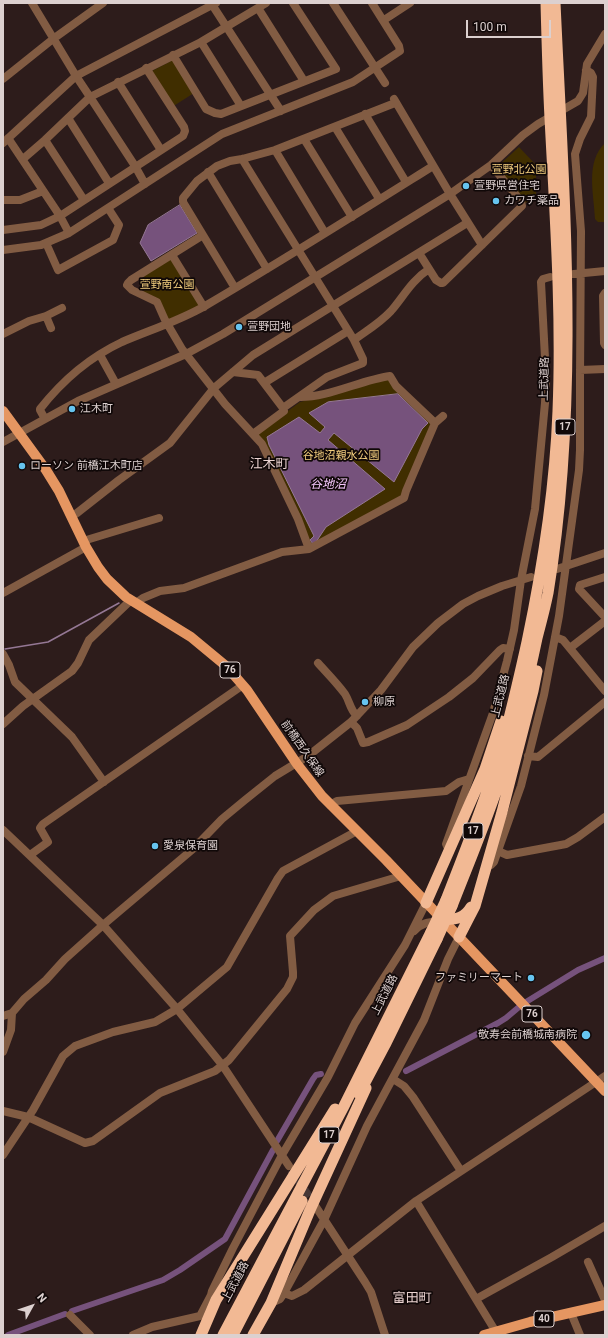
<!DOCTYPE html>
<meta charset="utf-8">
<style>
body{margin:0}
#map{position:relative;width:608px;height:1338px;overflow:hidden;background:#2d1c1b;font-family:Roboto,sans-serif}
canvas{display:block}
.frame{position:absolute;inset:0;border:4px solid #dcd0cf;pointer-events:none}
.north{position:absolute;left:12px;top:1286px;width:40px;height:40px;-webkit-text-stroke:3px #100808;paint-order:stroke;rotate:50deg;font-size:11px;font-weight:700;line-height:16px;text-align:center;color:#dcd0cf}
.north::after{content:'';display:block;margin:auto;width:14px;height:18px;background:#dcd0cf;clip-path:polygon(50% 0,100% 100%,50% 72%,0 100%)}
.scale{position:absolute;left:466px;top:20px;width:85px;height:18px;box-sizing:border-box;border:2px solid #dcd0cf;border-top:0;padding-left:5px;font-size:12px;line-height:14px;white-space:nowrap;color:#dcd0cf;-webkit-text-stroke:3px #100808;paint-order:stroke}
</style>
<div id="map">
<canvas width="608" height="1338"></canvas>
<div class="frame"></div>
<div class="north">N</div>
<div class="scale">100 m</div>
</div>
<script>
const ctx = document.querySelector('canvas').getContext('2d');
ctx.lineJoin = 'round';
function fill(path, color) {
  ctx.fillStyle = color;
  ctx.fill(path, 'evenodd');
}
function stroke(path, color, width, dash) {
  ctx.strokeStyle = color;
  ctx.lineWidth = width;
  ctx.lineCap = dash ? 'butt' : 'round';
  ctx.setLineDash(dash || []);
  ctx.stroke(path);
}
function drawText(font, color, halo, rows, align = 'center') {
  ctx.font = font + ' Roboto,"Noto Sans JP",sans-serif';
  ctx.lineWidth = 3.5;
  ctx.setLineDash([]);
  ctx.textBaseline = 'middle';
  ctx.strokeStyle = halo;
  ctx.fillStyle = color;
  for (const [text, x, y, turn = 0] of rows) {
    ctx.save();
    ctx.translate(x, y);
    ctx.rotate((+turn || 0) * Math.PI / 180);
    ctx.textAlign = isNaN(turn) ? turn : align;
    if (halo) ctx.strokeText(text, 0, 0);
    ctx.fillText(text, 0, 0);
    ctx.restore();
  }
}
fill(new Path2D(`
 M173 60 194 93 172 107 150 72Z
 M605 143V222H598L595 219C594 194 585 162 605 143Z
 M519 147 536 165V195L526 203 497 167Z
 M168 259 172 260 199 303 198 308 167 320 160 302 141 292 150 287 143 276Z
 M389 379 431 424 403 494 397 499 311 545 257 434 300 402Z`), '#402e00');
const water = new Path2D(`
 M180 205 197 233 151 261 140 243 148 225Z
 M398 394 428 423 422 429 394 482 334 433 328 440 385 489 326 527 316 542 313 544 310 540 314 536 269 445 267 437 299 417 320 433 325 427 309 413 328 402Z`);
fill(water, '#76527c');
stroke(water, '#957895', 1);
stroke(new Path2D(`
 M5 649 48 642 119 603`), '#957895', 1.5);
stroke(new Path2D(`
 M526 1002 578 970 605 958
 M406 1071 498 1023 506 1018 519 1007
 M277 1141 313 1079 316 1075 321 1074
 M72 1311 163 1280 180 1270 225 1239 273 1150
 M8 1335 65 1314`), '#76527c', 6);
stroke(new Path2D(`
 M291 1170 315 1205`), '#473736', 8, [8, 4]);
stroke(new Path2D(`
 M32 3 76 76 90 97 135 166 145 184
 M211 3 281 111
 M333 3 385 83
 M258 8 304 81
 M384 20 410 3
 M201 42 241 106
 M173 55 206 109 215 113 221 114 336 69 293 3
 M3 79 53 39 103 3
 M118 82 161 150
 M394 99 450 194 482 245
 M365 114 406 182
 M68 118 109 183
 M335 127 378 197
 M8 138 60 216 69 233
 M304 139 352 217
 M45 140 84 200
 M3 143 76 76 216 3
 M275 150 325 233
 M23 159 45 140 90 97 201 42 266 3
 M242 159 354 340 363 359V363L327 377 283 408 284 411 253 434
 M208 172 267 269
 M3 200H20L43 191
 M3 230 41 225 60 216 183 136 185 131 184 127 146 68
 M203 235 131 280 128 283 127 285 132 290 157 302 165 320 182 349 225 404 262 444 298 519 309 549
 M46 243 58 270 113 240 119 225 108 208
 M3 250 41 245 69 233 222 134 353 82 400 51 399 46 372 3
 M419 253 436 280 441 283H443L522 206 521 201 491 165
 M172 255 204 307
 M574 274 605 271
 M235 288 183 202V198L197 181 217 166 230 161 242 159 275 150 395 103
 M605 293 603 296 604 343 605 345
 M46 316 51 328
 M3 334 29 321 46 316 62 308
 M354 340C366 331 380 323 391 311 404 296 411 281 429 269
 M100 355 116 384
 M580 370 605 369
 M233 372 258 375 283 408
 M264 383 348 331
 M299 397C327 398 361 380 390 376L396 386 435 423
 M45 419 40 410V409C62 381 90 357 122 342 150 330 179 321 205 306 282 261 358 213 433 166
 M3 442 78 401 186 354 223 334 450 194 491 165 523 135 538 124 578 101 583 93 587 64 605 34
 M72 516 77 513 119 480 170 443 214 388 253 355 467 223
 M83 541 159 518
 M557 569 605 553
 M605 577 580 585 579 589 605 617
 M3 593 86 547
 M136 603 143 598 160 591 184 588 282 552 309 549 404 498 406 491 435 423 443 416
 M555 637 563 640 605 691
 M570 648 605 621
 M3 654 9 665 15 682 72 737 104 782
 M318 663C327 673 337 683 345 694 350 702 350 710 357 716
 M351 722 357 728 363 743 368 742 407 725 449 697 473 678 500 650 503 648 510 649
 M3 724 23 706 72 671 78 663 89 640 131 600
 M528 756 538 757 605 702
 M330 805 337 801 446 791 459 782 469 779
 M3 830 103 925 177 1009 223 1066 289 1166
 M449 851 446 844 493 713 507 661 514 630 521 580 535 509 545 403 546 377 541 282 543 279 550 277
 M498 851 507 855 566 844 578 837 605 817
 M30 855 48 842 40 828 43 824 243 685
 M486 866 491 865 494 862 521 786 544 695 559 616 579 470 580 450V377L581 231 575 154 580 139 591 117 593 77 591 73 586 70
 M414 931C421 923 429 922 439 921
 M3 1016 12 1013 24 999 46 980 65 959 103 925 193 849 222 819 245 800 275 776 308 756 351 722 381 690 413 647 438 623 463 604 478 596 502 586 531 577
 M3 1052 11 1030 12 1013
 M393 1079 404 1086 413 1097 461 1171
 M3 1111 28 1117 85 1143 93 1141 160 1093 215 1071 229 1060 287 989 293 977V972L290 936 314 910 333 896 401 876
 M3 1155 33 1110 63 1056 75 1046 113 1032 155 1022 177 1009 227 967 278 878 283 871 357 831
 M416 1201 496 1332
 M316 1207 365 1282 371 1292 385 1335
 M588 1262 605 1300
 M284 1293 292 1296 304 1290 416 1201 605 1076
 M476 1299 552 1257 605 1226
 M216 1300 211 1295 212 1291 233 1248 282 1155 328 1077 355 1023 405 945 426 903
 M271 1303 280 1299 284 1293 324 1220 367 1126 424 1020 448 959 459 937
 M571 1313 580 1335
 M70 1315 90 1335
 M133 1335 152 1327 200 1316 211 1295`), '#825c43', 8);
stroke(new Path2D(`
 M3 411 46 470 59 491 86 547 98 567 107 579 126 597 191 637 226 666 247 690 297 764 322 796 386 860 605 1091
 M484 1335 530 1322 605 1305`), '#e59661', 10);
stroke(new Path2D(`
 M446 900C464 854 482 809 497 762 509 723 518 682 527 642 543 566 555 489 558 411 562 313 555 215 550 118 548 79 547 41 546 3
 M426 903 485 769 501 721
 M452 906C470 860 489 815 504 768 517 726 528 681 537 638 541 623 545 608 548 593 580 398 564 199 555 3
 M443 920C455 919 464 919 471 907
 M459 937 475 906 502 812 533 691 537 671
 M359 1094 385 1045 437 939
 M201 1335 216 1300 335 1109
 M223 1335 343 1108 431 932
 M233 1335 302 1201
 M253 1335 271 1303 310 1210 366 1088`), '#f2b994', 11);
stroke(new Path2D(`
 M431 932 446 900
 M437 939 452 906`), '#f2b994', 11);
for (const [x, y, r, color] of [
 [466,186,4,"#66c4ef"],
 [496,201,4,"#66c4ef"],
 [239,327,4,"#66c4ef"],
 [72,409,4,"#66c4ef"],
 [22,466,4,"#66c4ef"],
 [365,702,4,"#66c4ef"],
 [155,846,4,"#66c4ef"],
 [531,978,4,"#66c4ef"],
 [586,1035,5,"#66c4ef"]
]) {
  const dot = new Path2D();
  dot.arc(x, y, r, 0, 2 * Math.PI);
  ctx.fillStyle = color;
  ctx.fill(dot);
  stroke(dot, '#100808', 1.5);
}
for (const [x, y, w] of [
 [565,427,20],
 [230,670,20],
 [473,831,20],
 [532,1014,20],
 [329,1135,20],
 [544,1319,20]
]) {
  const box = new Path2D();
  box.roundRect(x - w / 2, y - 8, w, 16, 3);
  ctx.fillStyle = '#100808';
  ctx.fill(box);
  stroke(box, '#dcd0cf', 1);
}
drawText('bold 10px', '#dcd0cf', null, [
 ["17",565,427],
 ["76",230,670],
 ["17",473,831],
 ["76",532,1014],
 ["17",329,1135],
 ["40",544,1319]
]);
drawText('11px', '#f3ce7e', '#100808', [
 ["萱野北公園",519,170],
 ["萱野南公園",167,285],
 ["谷地沼親水公園",341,456]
]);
drawText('11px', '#dcd0cf', '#100808', [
 ["萱野県営住宅",474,186],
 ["カワチ薬品",504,201],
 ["萱野団地",247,327],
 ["江木町",80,409],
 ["ローソン 前橋江木町店",30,466],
 ["柳原",373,702],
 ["愛泉保育園",163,846],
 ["ファミリーマート",523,978,"right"],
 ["敬寿会前橋城南病院",577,1035,"right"]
], 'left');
drawText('11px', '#dcd0cf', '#100808', [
 ["上武道路",545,379,-89],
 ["上武道路",501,696,-76],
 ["前橋西久保線",302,749,55],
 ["上武道路",385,995,-63],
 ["上武道路",236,1282,-62]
]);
drawText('italic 12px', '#f4c6fb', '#100808', [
 ["谷地沼",328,485]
]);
drawText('13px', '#ead2d0', '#100808', [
 ["江木町",269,465],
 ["富田町",412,1299]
]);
</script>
